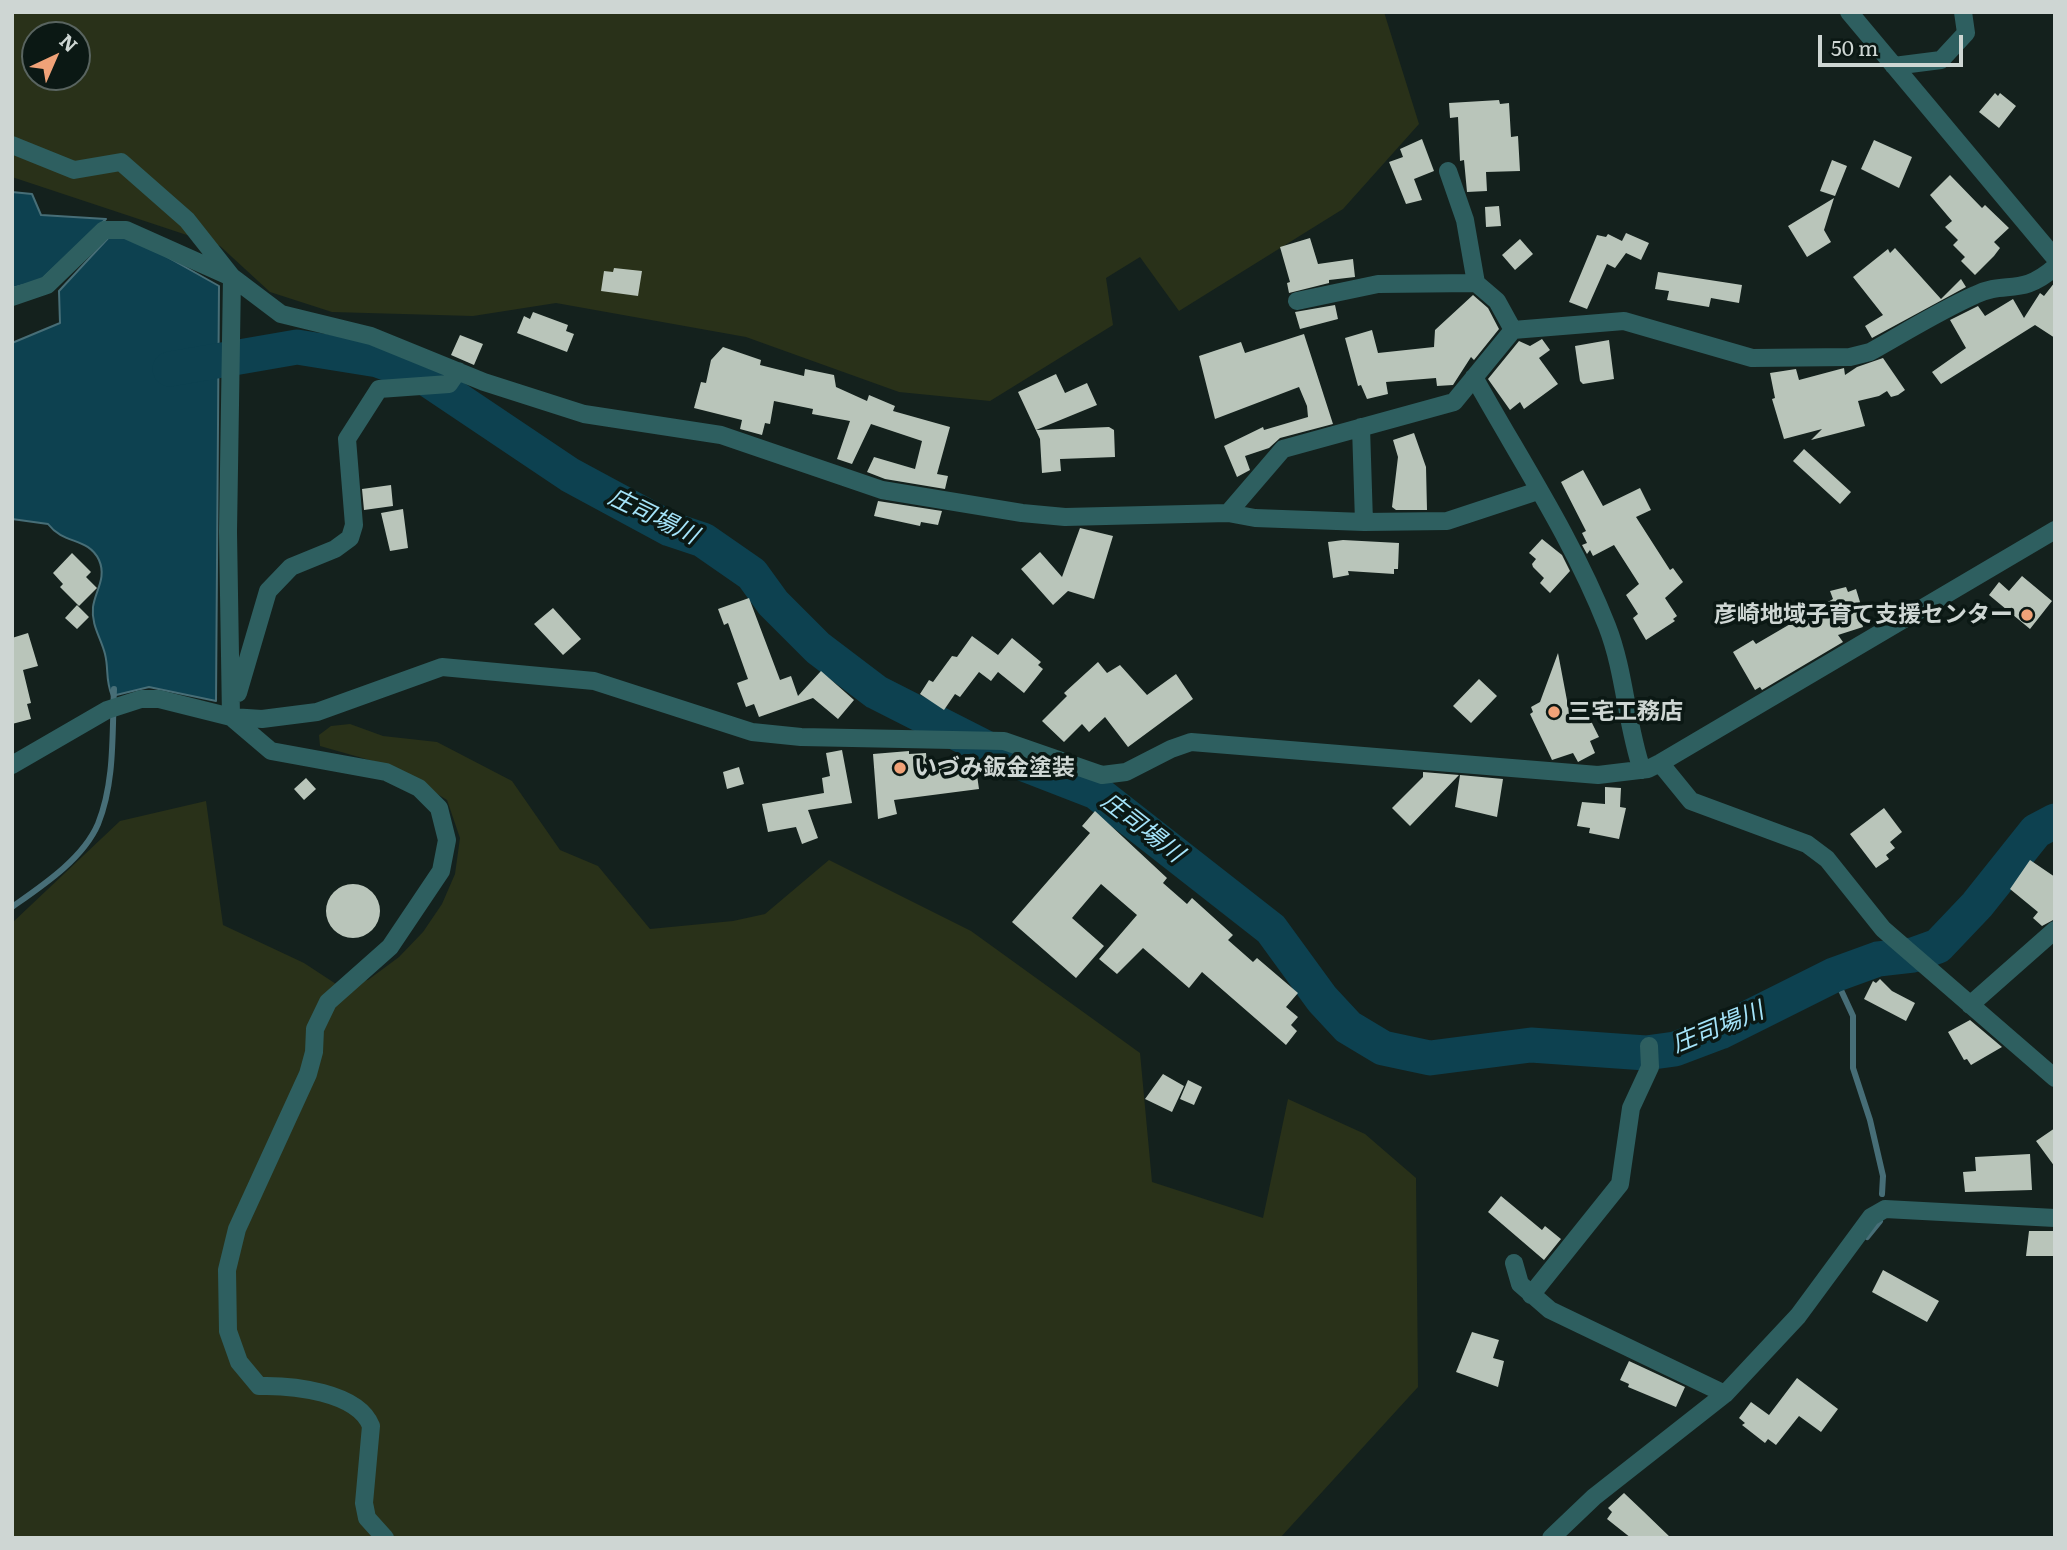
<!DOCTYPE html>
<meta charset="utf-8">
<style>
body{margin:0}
#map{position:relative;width:2067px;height:1550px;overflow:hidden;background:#14211d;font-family:Literata,serif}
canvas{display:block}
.frame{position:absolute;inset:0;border:14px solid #ced6d3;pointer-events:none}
.north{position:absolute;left:21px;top:21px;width:70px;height:70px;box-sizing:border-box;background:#0b1814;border:2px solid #596460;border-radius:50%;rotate:44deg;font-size:19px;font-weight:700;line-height:28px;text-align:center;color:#ced6d3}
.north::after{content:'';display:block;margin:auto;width:24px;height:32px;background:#f0a278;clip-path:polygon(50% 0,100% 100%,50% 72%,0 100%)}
.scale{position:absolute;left:1818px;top:35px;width:145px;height:32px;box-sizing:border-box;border:4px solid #ced6d3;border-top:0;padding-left:9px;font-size:21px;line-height:24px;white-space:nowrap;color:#ced6d3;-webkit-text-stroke:5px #0b1814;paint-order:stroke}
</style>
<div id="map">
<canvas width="2067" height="1550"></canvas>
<div class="frame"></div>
<div class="north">N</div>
<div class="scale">50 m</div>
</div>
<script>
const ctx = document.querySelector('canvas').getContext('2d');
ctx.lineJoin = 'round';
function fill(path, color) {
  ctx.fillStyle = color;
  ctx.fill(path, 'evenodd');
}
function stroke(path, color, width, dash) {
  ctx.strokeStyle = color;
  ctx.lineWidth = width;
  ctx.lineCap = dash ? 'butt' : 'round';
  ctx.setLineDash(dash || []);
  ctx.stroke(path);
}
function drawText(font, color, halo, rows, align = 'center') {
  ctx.font = font + ' Literata,"Noto Sans JP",serif';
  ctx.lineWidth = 7;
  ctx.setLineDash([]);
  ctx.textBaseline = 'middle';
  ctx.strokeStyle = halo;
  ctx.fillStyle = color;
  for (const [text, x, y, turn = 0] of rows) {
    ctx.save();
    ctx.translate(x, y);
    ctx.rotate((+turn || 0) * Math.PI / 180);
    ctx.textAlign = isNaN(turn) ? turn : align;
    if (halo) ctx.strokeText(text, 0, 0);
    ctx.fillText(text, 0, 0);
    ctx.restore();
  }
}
fill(new Path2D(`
 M12 12H1384L1419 124 1343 209 1179 311 1140 257 1106 278 1113 325 990 401 899 392 746 337 556 303 473 316 332 312 270 292 220 246 12 177ZM35 35H77V77H35Z
 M350 724 383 736 437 742 512 781 560 850 598 866 650 929 733 921 765 914 829 860 971 931 1140 1053 1152 1182 1263 1218 1288 1099 1365 1134 1416 1178 1418 1387 1280 1538H12V923L120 821 206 801 223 925 304 963 336 984 368 980 399 957 423 932 442 904 455 874 460 838 447 800 394 767 320 746 319 735 331 726Z`), '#293119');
const water = new Path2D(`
 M12 192 32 194 41 215 106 219 40 281 12 288Z
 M111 235 137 240 219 286 216 701 149 687 112 696C105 679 109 670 105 654 101 638 91 625 93 607 95 591 107 578 99 560 88 537 64 545 48 524L12 519V343L60 323 59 291Z`);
fill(water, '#0d4150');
stroke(water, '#476e77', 2);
stroke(new Path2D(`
 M12 907C42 886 83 859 98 824 115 782 112 733 114 689
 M1834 975 1853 1016V1068L1870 1120 1883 1176 1882 1194
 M1867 1237 1880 1221`), '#476e77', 6);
stroke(new Path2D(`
 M170 369 297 347 378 360 424 377 570 475 670 529 703 540 752 574 773 603 818 648 876 692 998 754 1096 792 1271 929 1322 999 1348 1027 1383 1048 1430 1058 1531 1045 1646 1053 1675 1049 1720 1032 1834 975 1878 959 1913 955 1938 946 1977 905 2036 831 2055 821`), '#0d4150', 35);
fill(new Path2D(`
 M1995 93 1998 96 2000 93 2016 106 1999 128 1979 112Z
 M1499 100 1500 104 1509 103 1511 137 1518 136 1520 171 1486 172 1487 191 1467 192 1464 160 1460 161 1458 117 1450 118 1449 103Z
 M1422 139 1434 171 1414 179 1422 200 1406 204 1389 162 1403 157 1400 149Z
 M1874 140 1912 157 1899 188 1861 169Z
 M1832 160 1847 166 1835 196 1820 191Z
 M1950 175 1982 208 1985 205 2009 228 1994 242 2000 248 1994 256 1975 275 1961 261 1965 257 1953 245 1958 240 1945 227 1952 221 1930 195Z
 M1834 198 1824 230 1831 242 1807 257 1788 226Z
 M1499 206 1501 226 1486 227 1485 207Z
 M1626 233 1649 243 1641 260 1626 253 1615 268 1607 264 1587 309 1569 302 1597 235 1606 237 1608 234 1622 241Z
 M1310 238 1318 264 1353 259 1355 277 1329 280V283L1289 293 1287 283 1290 282 1280 247Z
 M1520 239 1533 254 1515 270 1502 255Z
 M1895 248 1941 299 1961 279 1966 287 1872 338 1865 326 1883 315 1853 277 1888 249 1890 253Z
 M614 268 642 271 638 296 601 291 604 271 613 272Z
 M1658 272 1742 285 1739 303 1711 298 1709 307 1667 300 1669 291 1655 289Z
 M2055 282V338L2035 325 1941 384 1932 372 1966 348 1950 320 1978 306 1985 316 2013 299 2024 318 2040 293 2044 296Z
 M1473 295 1488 308 1499 329 1474 360 1471 357 1453 385 1437 386 1436 378 1386 382 1388 394 1367 399 1361 385 1358 386 1345 338 1372 330 1378 353 1434 347 1435 330Z
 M1335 305 1338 319 1300 329 1295 312Z
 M533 312 568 325 566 331 574 334 567 352 517 333 524 316 530 319Z
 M1304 334 1333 424 1280 438 1269 448 1245 456 1250 470 1237 477 1224 446 1263 427 1264 430 1308 417 1307 406 1299 387 1215 419 1199 356 1241 342 1245 353Z
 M460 335 483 344 474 365 451 355Z
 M1542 339 1550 350 1539 358 1558 384 1524 409 1520 402 1510 410 1488 379 1519 341 1530 346Z
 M1609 340 1614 379 1583 384 1580 381 1575 346Z
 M723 347 761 360 760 365 804 376 805 369 834 375 836 387 867 401 869 395 895 406 893 411 950 427 937 474 948 476 945 489 885 479 867 472 874 457 915 469 922 441 871 424 852 464 837 459 850 421 812 414 813 409 774 401 770 424 765 423 762 435 740 429 742 420 694 408 701 382 706 383 711 360Z
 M1883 358 1905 390 1898 395 1891 397 1887 391 1879 396 1858 401 1865 426 1811 440 1822 429 1784 439 1772 399 1775 398 1770 373 1796 369 1799 380 1844 368 1845 375 1857 367Z
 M1056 374 1065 393 1087 383 1097 405 1036 430 1109 427 1114 430 1115 457 1060 459 1061 471 1042 473 1040 439 1018 392Z
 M1414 433 1426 467 1427 510H1396L1392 507 1398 457 1393 440Z
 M1804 449 1851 492 1840 504 1793 461Z
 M1583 470 1603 506 1640 488 1651 510 1636 517 1670 570 1673 568 1683 582 1665 598 1677 616 1673 619 1675 621 1646 640 1633 618 1638 614 1626 595 1639 584 1614 545 1593 556 1590 550 1587 554 1582 545 1587 543 1582 533 1586 531 1561 482Z
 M391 485 393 506 364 510 362 489Z
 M878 501 942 511 938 525 921 522 920 526 874 516Z
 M403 509 408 548 390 551 381 513Z
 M1080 528 1113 536 1094 599 1068 591 1053 605 1021 569 1040 552 1062 577Z
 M1542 539 1562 555 1570 571 1550 593 1540 583 1544 578 1533 567 1532 564 1536 559 1529 553Z
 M1343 540 1399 543 1398 569H1394V574L1348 571 1349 575 1333 578 1328 542Z
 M72 553 91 572 86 577 97 588 79 606 60 587 63 584 53 573Z
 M2022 576 2052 601 2030 629 1989 595 1999 582 2009 591Z
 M1846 587 1848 592 1856 589 1864 615 1860 616 1863 627 1838 635 1843 642 1762 690 1760 687 1755 690 1733 652 1753 640 1756 644 1833 599 1830 591Z
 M749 598 780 680 791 676 798 696 821 671 854 700 838 719 813 698 759 717 754 704 746 707 737 683 748 679 728 623 724 625 718 609Z
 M77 605 89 617 77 629 65 618Z
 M553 608 581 639 563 655 534 624Z
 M28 633 38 666 23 670 31 703 27 704 31 719 12 724V638Z
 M972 636 998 655 1012 638 1041 662 1038 665 1043 669 1024 693 998 672 991 681 979 672 960 697 955 694 944 710 920 694 929 680 933 682 952 656 957 657Z
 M1558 653 1569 711 1576 708 1592 723 1599 737 1590 741 1595 753 1578 762 1573 753 1552 760 1530 714 1533 712 1531 707 1540 702Z
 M1098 662 1107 673 1120 665 1147 695 1176 674 1193 699 1128 747 1105 717 1089 732 1082 724 1064 742 1042 721 1067 696 1064 693Z
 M1479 679 1497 696 1471 723 1453 706Z
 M842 750 852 803 808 810 818 838 802 844 796 827 768 832 762 804 824 793 822 778 830 776 826 753Z
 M909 751V754L926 753 927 768 969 763V769L976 768 979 789 894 800 897 814 878 819 873 754Z
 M739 767 744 784 727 789 723 772Z
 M1423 772 1459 775 1410 826 1392 808 1423 777Z
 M1460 775 1503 779 1497 817 1455 807Z
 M306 778 316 789 304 800 294 789Z
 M1605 787 1621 788 1620 807 1626 808 1619 839 1589 833 1590 828 1577 826 1582 802 1605 804Z
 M1884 808 1902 832 1890 842 1895 848 1886 855 1889 859 1876 868 1850 834Z
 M1095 811 1167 878 1163 883 1187 904 1192 898 1233 935 1228 940 1253 962 1257 958 1298 993 1286 1007 1298 1017 1291 1025 1297 1031 1286 1045 1202 972 1189 988 1143 948 1117 974 1099 959 1137 915 1101 884 1072 918 1104 946 1076 978 1012 922 1090 833 1082 826Z
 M2030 860 2055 877V919L2042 926 2033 918 2038 912 2010 889Z
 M326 911a27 27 0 1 1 54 0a27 27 0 1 1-54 0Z
 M1880 979 1892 991 1915 1003 1906 1021 1864 999 1873 981 1876 983Z
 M1970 1020 2002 1047 1971 1065 1967 1059 1964 1060 1948 1032Z
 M1163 1074 1184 1086 1172 1112 1145 1099Z
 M1188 1080 1202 1087 1194 1105 1180 1099Z
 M2055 1128V1167L2036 1141Z
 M2030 1154 2032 1190 1965 1192 1963 1172 1976 1171 1975 1157Z
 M1501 1196 1542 1230 1545 1226 1561 1239 1544 1260 1488 1212Z
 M2029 1231H2055V1256H2026Z
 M1883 1270 1939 1301 1927 1322 1872 1292Z
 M1472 1332 1499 1340 1493 1358 1504 1361 1498 1387 1456 1372Z
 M1629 1361 1685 1387 1676 1407 1628 1387 1629 1384 1620 1380Z
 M1797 1378 1838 1409 1821 1432 1799 1416 1776 1445 1768 1439 1765 1443 1742 1425 1745 1423 1739 1418 1751 1402 1769 1415Z
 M1624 1493 1643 1511 1671 1538H1631L1607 1519 1612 1512 1608 1508Z`), '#b9c5ba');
stroke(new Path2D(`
 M1849 12 2055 258
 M1894 66 1941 60 1966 33 1963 12
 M12 145 74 170 121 162 187 220 232 277 281 314 371 336 484 382 584 414 721 435 882 490 1022 513 1065 517 1228 513 1283 449 1454 402 1513 330 1624 321 1752 358 1850 357 1870 352C1904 333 1939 311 1975 295 2006 280 2021 297 2055 267
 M1448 171 1465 220 1476 283 1497 301 1513 330
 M232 277 228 532 231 717 271 751 386 772 419 788 439 808 447 840 441 871 390 947 328 1002 315 1029 314 1052 308 1074 237 1229 227 1270 228 1331 239 1362 259 1386C292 1385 358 1392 371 1426L364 1503 367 1518 385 1538
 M12 297 47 285 104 230H126L229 276
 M1297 301 1378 284 1476 283
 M1474 377C1519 458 1573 539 1607 626 1625 672 1626 723 1642 770
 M1361 427 1364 522
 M1228 513 1255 518 1364 522 1447 521 1538 491
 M238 693 268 591 291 567 335 549 350 538 354 525 347 439 379 389 449 384 458 371
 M1660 763 1691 801 1807 844 1827 859 1883 929 2055 1078
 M12 765 107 710 141 699H159L231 717 262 719 317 712 442 667 594 681 752 732 801 737 1004 741 1102 775 1126 772 1171 749 1191 742 1598 775 1648 769 1660 763 2055 530
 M1970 1005 2055 930
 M1514 1263 1520 1284 1550 1310 1725 1394
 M1531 1295 1620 1184 1631 1108 1650 1067 1649 1046
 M1551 1538 1594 1497 1725 1394 1798 1316 1871 1217 1885 1209 2055 1218`), '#2e5f60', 18);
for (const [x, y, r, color] of [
 [2027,615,7,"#f0a278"],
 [1554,712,7,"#f0a278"],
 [900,768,7,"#f0a278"]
]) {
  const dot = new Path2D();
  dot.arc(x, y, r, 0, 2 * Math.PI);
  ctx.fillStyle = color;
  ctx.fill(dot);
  stroke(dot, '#0b1814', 2.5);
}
drawText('bold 23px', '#ced6d3', '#0b1814', [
 ["彦崎地域子育て支援センター",2013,615,"right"],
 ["三宅工務店",1568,712],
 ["いづみ鈑金塗装",914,768]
], 'left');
drawText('italic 24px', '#a5e4fa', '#0b1814', [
 ["庄司場川",653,517,26],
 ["庄司場川",1142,828,38],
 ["庄司場川",1718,1028,-22]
]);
</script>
